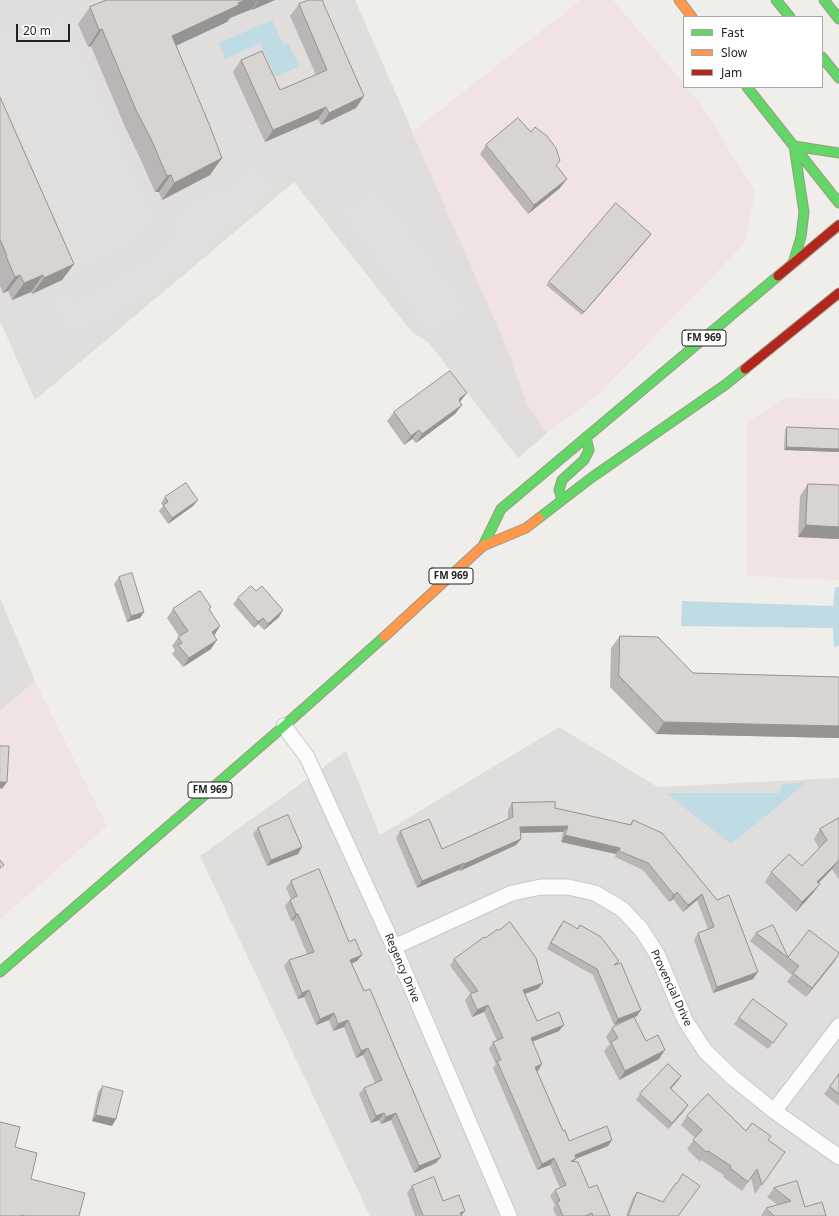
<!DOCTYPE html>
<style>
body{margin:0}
#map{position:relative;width:839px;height:1216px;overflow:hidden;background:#f0eeeb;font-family:"Noto Sans",sans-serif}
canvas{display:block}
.legend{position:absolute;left:683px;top:16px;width:140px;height:72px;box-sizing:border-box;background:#fff;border:1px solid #a7a7a7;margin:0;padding:5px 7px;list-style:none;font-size:12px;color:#222}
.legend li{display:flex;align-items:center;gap:8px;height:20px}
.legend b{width:20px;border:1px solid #a7a7a7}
.scale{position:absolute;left:16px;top:24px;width:54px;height:18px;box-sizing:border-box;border:2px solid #222;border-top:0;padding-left:5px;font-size:12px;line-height:14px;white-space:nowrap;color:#222;-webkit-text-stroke:3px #fff;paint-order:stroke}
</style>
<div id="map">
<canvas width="839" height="1216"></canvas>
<ul class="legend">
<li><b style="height:5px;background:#63d668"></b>Fast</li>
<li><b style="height:5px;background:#ff974d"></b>Slow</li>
<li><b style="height:5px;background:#b3261e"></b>Jam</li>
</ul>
<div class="scale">20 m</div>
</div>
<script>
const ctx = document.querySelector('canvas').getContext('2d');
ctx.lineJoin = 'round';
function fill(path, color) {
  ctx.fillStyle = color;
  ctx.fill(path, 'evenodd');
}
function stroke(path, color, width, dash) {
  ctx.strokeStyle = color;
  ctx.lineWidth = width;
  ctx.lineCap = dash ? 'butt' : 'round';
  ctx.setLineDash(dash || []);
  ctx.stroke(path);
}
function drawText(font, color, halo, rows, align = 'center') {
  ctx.font = font + ' "Noto Sans",sans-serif';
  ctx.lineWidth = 4;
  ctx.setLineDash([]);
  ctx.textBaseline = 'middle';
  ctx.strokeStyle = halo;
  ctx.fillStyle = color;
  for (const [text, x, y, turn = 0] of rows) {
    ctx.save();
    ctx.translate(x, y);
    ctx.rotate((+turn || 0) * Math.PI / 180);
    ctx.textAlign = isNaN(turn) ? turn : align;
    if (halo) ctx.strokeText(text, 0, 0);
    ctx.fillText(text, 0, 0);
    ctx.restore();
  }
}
fill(new Path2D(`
 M0 0H355L508 350 527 404 547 433 518 458 429 343 411 331 294 182 35 400 0 321Z
 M0 598 35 681 0 711Z
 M559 727 658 787 839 778V1216H370L200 856 346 751 380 835Z`), '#dfdedc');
fill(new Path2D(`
 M581 0H613L684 84V87H686L700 103 755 192 745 243 598 395 547 433 527 404 508 350 412 132Z
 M786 398 839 399V580L747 576V422Z
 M35 681 107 826 0 919V711Z`), '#f1e3e1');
fill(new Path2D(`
 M65 8 158 221 132 249 71 277 0 115V25L13 19 20 35 34 29 53 13Z
 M258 164 279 192 159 293 105 323 67 340 47 297 70 286 77 297 127 269 175 233 167 221 219 179 227 189 233 180 244 170Z
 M377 183 472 309 430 339 337 213Z`), '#e0dfde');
fill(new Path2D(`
 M272 20 283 45 288 43 299 66 276 77 260 43 225 59 219 43Z
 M835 587H839V646L834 647 833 628 681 626 682 601 833 606Z
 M807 782 731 844 666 793H780L781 785Z`), '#bfdbe3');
const street = new Path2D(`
 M284 726 307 757 394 947 509 1216
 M394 947 512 893 541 887H568L595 893 622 909 641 929 657 954 685 1020 705 1051 732 1077 774 1111 839 1157
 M774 1111 839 1026`);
const fast = new Path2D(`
 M776 0 790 17
 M824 0 839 19
 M822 57 839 78
 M747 87 839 203
 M794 146 839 153
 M793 263 801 237 804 212 794 146
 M562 500 559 490 562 480 584 460 589 450 586 437
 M539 518 591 478 725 385 745 369
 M483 546 501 509 778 276
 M0 972 284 726 384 637`);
const slow = new Path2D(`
 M679 0 692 17
 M384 637 483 546 526 528 539 518`);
const jam = new Path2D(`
 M778 276 839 225
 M745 369 839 293`);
stroke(street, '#c9c8c7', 17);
stroke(fast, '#999a82', 11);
stroke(slow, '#999a82', 11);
stroke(jam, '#999a82', 11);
stroke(street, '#fdfcfc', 15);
stroke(fast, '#63d668', 9);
stroke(slow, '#ff974d', 9);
stroke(jam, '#b3261e', 9);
fill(new Path2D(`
 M107 0H275L252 10V9L230 18 227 22 176 46 222 158 210 175 162 200 159 192H155L139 156 125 127 91 46 88 47 78 24 90 7Z
 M299 4 364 96 356 108 321 125 318 119 265 142 233 72 241 60 280 90 316 75 290 16Z
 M0 97 74 264 62 280 32 294 31 292 12 300 8 291 3 293 0 286Z
 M531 132 557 166 560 188 528 214 480 154 486 145Z
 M649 237 582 315 546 285 549 282Z
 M460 402 462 405 455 414 416 443 412 439 404 445 387 421 394 412Z
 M787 427 839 429V452L784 450 785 430Z
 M808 484 839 485V539L798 537 800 496Z
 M165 497 193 506 168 524 159 511 163 506 161 503Z
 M119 577 144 612 140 618 127 622 114 584Z
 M238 598 279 617 264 630 258 624 254 628 233 604Z
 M211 607 209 610 220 626 214 635 211 649 183 667 172 654 175 650 172 646 179 636 167 618 173 609Z
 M620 636 693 673 839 677V738L656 734 610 687 611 648Z
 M512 803 555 808 629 825 633 820 717 900 753 979 713 993 694 940 698 933 708 929 697 900 683 912 673 899 669 902 643 870 615 857 616 854 561 842 563 832 521 833V839L516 845 460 871 459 870 417 888 396 838 400 831 442 849 508 819V810Z
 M839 818V880L832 869 818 883 813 893 796 912 765 882 771 872 802 866 819 848 814 839 820 829Z
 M258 828 302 847 298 854 267 866 253 834Z
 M291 881 362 955 357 961 352 964 436 1163 414 1173 391 1120 381 1124 379 1120 371 1123 359 1094 364 1088 375 1083 363 1055 356 1058 344 1027 333 1031 329 1020 316 1025 304 997 298 999 284 966 289 960 307 954 293 920 291 921 285 906 290 900 291 899 286 888Z
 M564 921 577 929 580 925 619 961 617 964 637 1016 614 1025 593 975 547 949 559 927Z
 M756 933 788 957 839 954 806 997 787 982 792 975 750 941Z
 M485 938 538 989 525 994 537 1021 559 1031 532 1042 538 1071H537L563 1131 569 1141 608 1146 576 1159 574 1162 589 1188 610 1216H556L553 1208 555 1205 550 1196 555 1190 560 1188 550 1165 537 1170 493 1068 496 1064 489 1049 493 1042 497 1041 484 1012 472 1017 465 1000 470 994H471L450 966 454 959Z
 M753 999 787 1024 768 1049 734 1024Z
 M612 1028 659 1059 619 1080 604 1051 610 1044 606 1037Z
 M839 1074V1106L824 1094Z
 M677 1082 671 1088 684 1111 668 1129 636 1100 640 1094Z
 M103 1086 116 1119 112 1126 92 1121 98 1092Z
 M687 1116 746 1131 768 1140 785 1152 755 1194 751 1178 742 1191 723 1177 724 1175 701 1160 700 1162 687 1149 695 1138 681 1125Z
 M412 1186 443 1201 462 1216H415L407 1193Z
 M774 1188 805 1207 826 1216H761L766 1208 778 1205 767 1197Z
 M637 1192 678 1216H626L633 1197Z`), '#b9b6b5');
fill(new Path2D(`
 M245 0H258L252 9 230 18 227 22 160 53 172 36Z
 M259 0H275L252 10Z
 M102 29 91 46 88 47 99 30Z
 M364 96 356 108 321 125 329 113Z
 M326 107 318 119 265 142 273 130Z
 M222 158 210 175 162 200 174 183Z
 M171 175 159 192H155L167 176Z
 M567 179 560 188 528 214 534 205Z
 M651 234 649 237 582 315 584 312Z
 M74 264 62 280 32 294 44 278Z
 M20 275 8 291 3 293 15 277Z
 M43 275 31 292 12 300 24 283Z
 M467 393 460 402 457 405 459 399Z
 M462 405 455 414 416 443 422 434Z
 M419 430 412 439 404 445 411 436Z
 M787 447 839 449V452L784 450Z
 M198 500 193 506 168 524 172 518Z
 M806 525 839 527V539L798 537Z
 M283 610 279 617 264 630 268 624Z
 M144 612 140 618 127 622 131 616Z
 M263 618 258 624 254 628 258 622Z
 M220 626 214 636 212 632Z
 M217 640 211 649 183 667 189 658Z
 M664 722 839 726V738L656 734Z
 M0 782H7L2 789 0 788Z
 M568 826 563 832 516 833 520 827Z
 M565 835 620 848 616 854 561 842Z
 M521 839 516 845 460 871 464 864Z
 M302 847 298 854 267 866 271 860Z
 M839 860 832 869 811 891 817 882Z
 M464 863 459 870 417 888 422 881Z
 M820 884 813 893 796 912 802 902Z
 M677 892 673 899 669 902 674 895Z
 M702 894 697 900 683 912 688 905Z
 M296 914H298L293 920 291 921Z
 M839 954 834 962 806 997 812 988Z
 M362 955 357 961 345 966 350 960Z
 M758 972 753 979 713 993 717 987Z
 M543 983 538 989 519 996 523 990Z
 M309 990 304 997 298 999 302 993Z
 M488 1005 484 1012 472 1017 477 1010Z
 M641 1010 637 1016 614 1025 618 1019Z
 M334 1013 329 1020 316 1025 320 1019Z
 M348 1020 344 1027 333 1031 338 1024Z
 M564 1025 559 1031 526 1044 531 1038Z
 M368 1048 363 1055 356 1058 361 1051Z
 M665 1050 659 1059 619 1080 625 1071Z
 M542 1064 538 1071 531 1073 535 1067Z
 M681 1076 677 1082 666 1094 670 1088Z
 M688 1105 684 1111 668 1129 672 1123Z
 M384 1113 379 1120 371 1123 376 1116Z
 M396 1113 391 1120 381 1124 386 1117Z
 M96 1115 116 1119 112 1126 92 1121Z
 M612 1140 608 1146 570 1161 575 1155Z
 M441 1157 436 1163 414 1173 419 1166Z
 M554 1158 550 1165 537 1170 542 1164Z
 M465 1211 461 1216 460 1213Z`), '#969493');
const building = new Path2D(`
 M107 0H245L238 3 239 5 172 36 209 124 222 158 174 183 171 175 167 176 151 139 136 110 102 29 99 30 90 7Z
 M309 0H322L364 96 329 113 326 107 273 130 241 60 262 51 280 90 327 70 299 4Z
 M0 97 74 264 44 278 43 275 24 283 20 275 15 277 6 256H7L0 239Z
 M518 118 531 132 535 127 547 136 556 148 560 161 556 165 567 179 534 205 486 145Z
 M616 203 651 234 584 312 549 282Z
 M450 371 467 393 459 399 460 400 459 401 462 405 422 434 419 430 411 436 394 412Z
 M787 427 839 429V449L787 447Z
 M186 483 198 500 172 518 163 505 168 502 165 497Z
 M808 484 839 485V527L806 525Z
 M132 573 144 612 131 616 119 577Z
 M251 586 256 591 262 586 283 610 268 624 263 618 258 622 238 598Z
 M200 591 211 607 209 609 220 626 212 632 217 640 189 658 178 645 182 643 178 637 188 631 173 609Z
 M620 636 658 637 693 673 839 677V726L664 722 619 676Z
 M0 746H9L7 782H0Z
 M555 802V808L631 825 633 820 662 833 717 900 729 895 758 972 717 987 698 933 714 927 702 894 688 905 677 892 674 895 648 863 619 851 620 848 565 835 568 826 520 827 521 839 464 864V863L422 881 400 831 429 819 442 849 513 817 512 803Z
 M288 815 302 847 271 860 258 828Z
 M839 818V860L817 882 820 884 802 902 771 872 789 854 802 866 827 840 820 829Z
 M0 860 4 865 0 868Z
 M319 869 349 942 355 939 362 955 350 960 364 991 370 989 441 1157 419 1166 396 1113 386 1117 384 1113 376 1116 364 1088 382 1080 368 1048 361 1051 348 1020 338 1024 334 1013 320 1019 309 990 302 993 289 960 314 952 298 914H296L290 900 297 896 291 881Z
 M564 921 578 929 580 925 601 937 619 961 614 965 621 963 641 1010 618 1019 597 969 551 943Z
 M510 922 536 958 543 983 523 990 537 1021 559 1012 564 1025 531 1038 542 1064 535 1067 563 1131 565 1130 569 1141 607 1126 612 1140 575 1155 576 1159 571 1161 578 1162 589 1188 597 1185 610 1216H593L592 1213 585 1216H563L557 1202 560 1201 555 1190 566 1185 554 1158 542 1164 497 1061 501 1060 493 1042 503 1038 488 1005 477 1010 470 994 478 991 454 959 484 937 485 938 498 929 499 930Z
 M773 925 788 957 809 930 839 953V954L812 988 793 973 799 966 756 933Z
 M753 999 787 1024 773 1043 739 1018Z
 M634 1017 646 1041 658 1035 665 1050 625 1071 611 1042 618 1038 612 1028Z
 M668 1064 681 1076 670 1088 688 1105 672 1123 640 1094Z
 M839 1074V1094L830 1087Z
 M103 1086 123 1091 116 1119 96 1115Z
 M708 1094 746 1131 752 1123 771 1136 768 1140 785 1152 762 1185 757 1169 748 1182 730 1168 731 1166 708 1151 706 1152 693 1140 702 1130 687 1116Z
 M0 1122 20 1127 15 1147 37 1153 31 1179 85 1193 79 1216H26L21 1215V1216H0Z
 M683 1174 700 1186 678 1216H628L637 1192 663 1202 676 1183H677Z
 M434 1177 443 1201 459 1195 465 1211 460 1213 462 1216H423L412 1186Z
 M797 1181 805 1207 822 1202 826 1216H774L766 1208 791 1201 774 1188Z`);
fill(building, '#d7d4d2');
stroke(building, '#969493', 1);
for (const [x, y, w] of [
 [704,338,44],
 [451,576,44],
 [210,790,44]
]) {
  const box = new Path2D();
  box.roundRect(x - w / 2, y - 8, w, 16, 3);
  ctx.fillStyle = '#fff';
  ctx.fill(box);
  stroke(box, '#222', 1);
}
drawText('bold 10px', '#222', null, [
 ["FM 969",704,338],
 ["FM 969",451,576],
 ["FM 969",210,790]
]);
drawText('11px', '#222', '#fff', [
 ["Regency Drive",402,968,67],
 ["Provencial Drive",671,988,65]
]);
</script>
